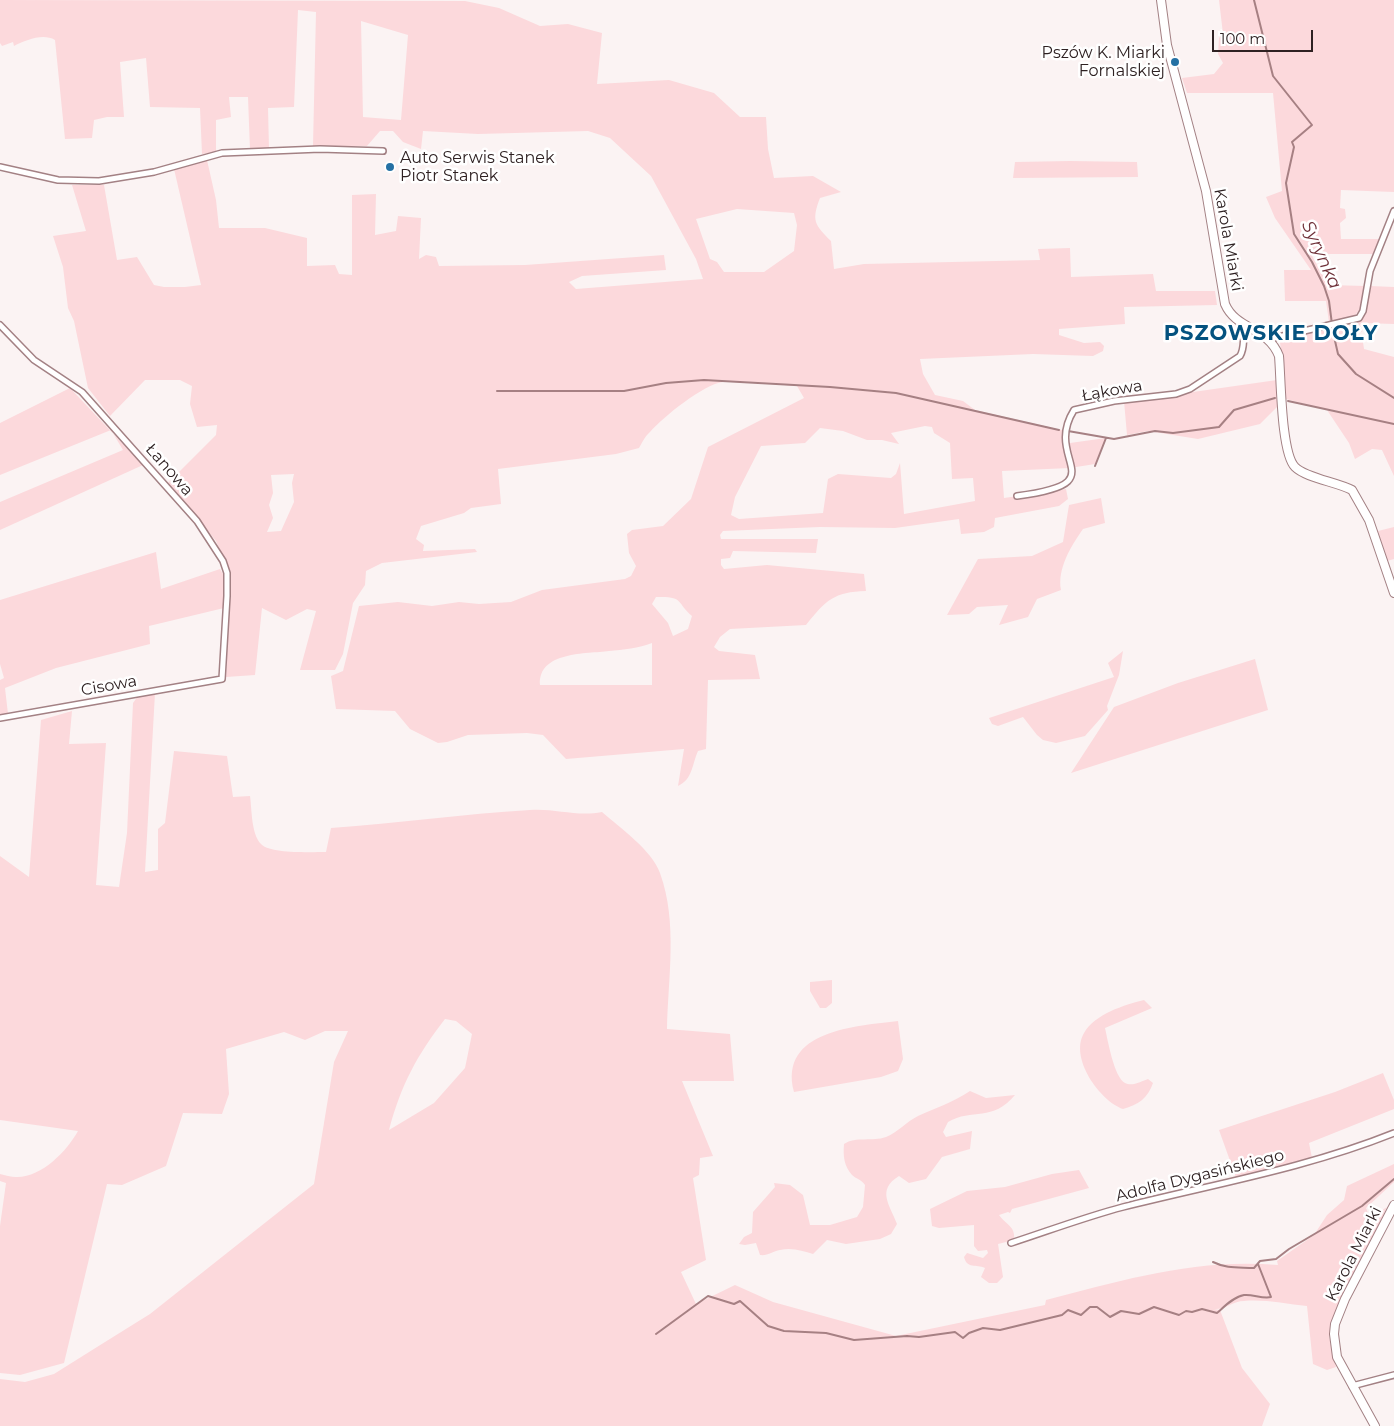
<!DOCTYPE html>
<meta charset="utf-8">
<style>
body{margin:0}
#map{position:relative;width:1394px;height:1426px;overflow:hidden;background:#fbf3f3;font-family:Montserrat,sans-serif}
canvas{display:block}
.scale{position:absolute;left:1212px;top:30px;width:101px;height:22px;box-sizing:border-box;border:2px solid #2e2122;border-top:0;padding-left:6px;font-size:15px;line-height:18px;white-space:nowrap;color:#2e2122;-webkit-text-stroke:4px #fff;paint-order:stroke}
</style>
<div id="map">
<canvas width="1394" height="1426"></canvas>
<div class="scale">100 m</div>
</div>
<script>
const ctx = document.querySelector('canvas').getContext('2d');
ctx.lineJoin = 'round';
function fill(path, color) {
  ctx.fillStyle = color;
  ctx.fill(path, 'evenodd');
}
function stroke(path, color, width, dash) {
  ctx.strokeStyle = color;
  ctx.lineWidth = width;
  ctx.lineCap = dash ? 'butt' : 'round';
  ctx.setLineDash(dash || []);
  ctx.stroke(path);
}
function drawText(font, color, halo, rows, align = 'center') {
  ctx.font = font + ' Montserrat,sans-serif';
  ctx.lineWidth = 5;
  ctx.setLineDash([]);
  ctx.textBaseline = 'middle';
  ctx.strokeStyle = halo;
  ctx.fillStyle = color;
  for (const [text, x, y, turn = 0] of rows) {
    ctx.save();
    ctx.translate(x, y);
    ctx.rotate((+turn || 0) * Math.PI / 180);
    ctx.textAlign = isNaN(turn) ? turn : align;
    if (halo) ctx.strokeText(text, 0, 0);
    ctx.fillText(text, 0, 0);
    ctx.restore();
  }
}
fill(new Path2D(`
 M0 0 465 1 499 8 540 26 568 24 602 33 597 84 669 80 714 93 740 117H766L768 149 774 178 813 176 841 192 820 198C811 221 815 225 831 241L834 269 864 264 1040 260 1038 249 1070 248 1071 277 1153 274 1156 291H1215L1217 305 1124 307 1125 324 1059 329V335L1084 343 1100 342 1104 346 1103 351 1093 356 1033 354 920 359 923 374 935 395 963 401 975 410 1062 430 1070 443 1106 438 1095 464 1070 468 1002 471 1004 498 1066 489 1068 499 1059 506 995 518 994 527 984 532 961 534 959 519 895 528 820 527 723 531 720 535 721 539H818L816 553 733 551 730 558 721 559V565L724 569 767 565 864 574 866 591C834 592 826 600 806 625L730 629 720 637 714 647 719 651 755 655 760 679 708 680 706 749 698 751C692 764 693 779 678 786L684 749 566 759 543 735 527 733 468 735 447 742 438 743 410 729 395 711 336 709 331 676 343 671 359 606 398 602 432 606 459 602 479 604 511 602 542 590 625 579 631 576 636 566 629 553 627 534 632 530 663 526 691 499 708 447 804 398 797 386C773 384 747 380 723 382 704 384 663 417 650 432 645 436 642 443 639 448L616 454 498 469 501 504 471 508 464 513 421 526 416 539 424 545 423 551 475 549 477 552 382 563 366 571 365 585 353 603 343 654 335 670H300L316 611 307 609 286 620 262 608 255 675 226 677 230 574 216 541 168 483 216 435 217 425 197 427 190 404 192 386 180 380H145L110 416 88 388 74 321 68 308 63 267 53 236 86 231 72 185H104L117 260 137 257 154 285 164 287H185L201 285 174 169 207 160 216 200 219 228H265L307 238V266L335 265 339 274 352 275V195L376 194 375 235 396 231 398 216 421 218 419 259 426 255 436 257 439 266 525 265 664 255 666 270 582 276 569 282 576 289 703 279 696 259 651 176 610 138 588 131 478 134 423 131 421 149 403 142 393 131H380L367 146H313L316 12 298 10 294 107 268 108 269 149 250 150 248 97H229L231 117 216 120V152L202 154 200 108 150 107 146 58 120 62 124 117H107L94 120 92 138 65 139 55 40C43 33 26 40 14 46L13 42 2 46 0 43ZM361 21 408 35 401 120 363 117ZM737 209 794 213 797 225 794 251 764 272H724L717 262 710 259 696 219ZM925 426 932 427 934 433 950 443 952 479 973 478 975 501 904 514 900 463 896 474 891 478 838 474 828 479 823 513 739 519 731 515 735 497 761 446 805 443 820 428 843 431 867 440H882L899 444 891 433ZM294 474 292 483 294 502 281 531 267 532 273 518 269 505 273 493 271 475ZM656 597C684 596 676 602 692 616L688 629 673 636 668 623 652 604ZM652 643V685H540C538 651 587 654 609 651 623 650 639 648 652 643Z
 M1219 0H1394V192L1341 190 1340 208 1345 209 1346 218 1340 223 1341 239H1380L1374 254H1311L1328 285 1365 286 1360 309 1353 318 1329 322 1326 301H1285L1284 270H1311L1275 218 1266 197 1282 191 1273 93H1187L1182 78 1214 74 1223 63 1218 54 1219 38 1223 34Z
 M1070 161 1137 162 1138 177 1013 178 1015 162Z
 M1370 286 1394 287V324L1363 323 1362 332 1349 325C1370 320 1367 305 1370 286Z
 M1344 326 1362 336 1364 349 1394 357V476L1382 450 1372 449 1355 459 1349 443 1327 410 1286 399 1280 342 1285 336Z
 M1277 380V407L1260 424 1198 439 1148 431 1127 435 1124 401 1159 399 1193 392Z
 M70 388 143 465 0 530V502L123 450 111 430 0 475V423Z
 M1101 498 1105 523 1083 529C1071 546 1057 569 1061 590L1037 599 1028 617 999 625 1008 605 977 607 969 614 947 615 978 559 1032 556 1063 542 1069 505Z
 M1394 527V559L1387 561 1378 531Z
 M156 552 161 589 220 569 223 574 224 608 149 626 150 644 56 668 5 688 8 714 0 716V680L4 678 0 664V600Z
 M1123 651 1119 675 1107 706 1108 710 1085 736 1056 743 1043 740 1037 735 1023 717 998 726 992 724 989 718 1114 677 1108 663Z
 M1255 659 1268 710 1071 773 1114 707 1178 683Z
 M155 693 145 872 158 870V829L165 823 174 751 227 756 233 797 250 796C252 809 251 834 261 844 270 854 311 852 326 852L331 828C398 823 463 814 530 810 554 808 577 817 602 812 620 828 652 850 660 873 678 923 668 978 667 1029L730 1034 734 1081H682L713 1156 700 1158 699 1175 693 1178 706 1260 681 1272 696 1304 735 1285 773 1302 896 1336 1045 1305 1046 1300C1123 1280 1196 1258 1278 1265L1277 1261 1314 1235 1327 1215 1344 1200 1347 1186 1394 1164V1182L1366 1208 1370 1218 1387 1207 1329 1336 1336 1367 1327 1370 1313 1364 1307 1306C1286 1304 1264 1299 1244 1301 1233 1301 1225 1310 1214 1309L1220 1310 1242 1368 1270 1404 1262 1426H0V1379L25 1382 54 1374 97 1347 150 1314 314 1184 334 1062 348 1031H325L305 1040 284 1032 226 1049 229 1094 222 1114 183 1113 166 1166 122 1185 107 1184 64 1363 20 1375 0 1373V1226L6 1183 0 1181V1174C5 1175 11 1177 16 1177 41 1178 67 1151 78 1131L0 1120V856L29 877 41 720 72 711 69 744 106 743 96 885 119 887 127 833 133 703 138 696ZM445 1019 456 1021 472 1034 465 1068 434 1103 389 1130C401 1085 417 1055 445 1019Z
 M832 980V1003L826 1008H820L810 991V982Z
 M1144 1000 1152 1008 1105 1028C1108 1041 1114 1077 1125 1083 1132 1087 1142 1081 1148 1079L1153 1083C1148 1098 1138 1105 1123 1109 1100 1101 1069 1058 1084 1033 1095 1014 1124 1005 1144 1000Z
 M898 1021 903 1059 898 1071 881 1077 794 1092C778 1030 857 1026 898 1021Z
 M1383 1073 1394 1100V1109L1309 1143 1313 1163 1238 1183 1219 1130 1335 1092Z
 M970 1091 986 1098 1015 1095C993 1122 972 1108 948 1122L943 1132 946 1137 972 1131 970 1149 942 1157 926 1179 909 1183 899 1176C876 1190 890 1205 897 1224L891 1234 880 1239 846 1244 827 1240 813 1254C803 1251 792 1247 780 1250 773 1251 768 1256 760 1255L756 1243 745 1245 739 1244 744 1237 752 1233 753 1212 775 1187 774 1183 790 1185 803 1195 810 1225H830L857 1217 863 1207 865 1185C861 1179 856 1179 852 1175 844 1166 843 1156 844 1144 856 1136 872 1142 886 1137 898 1132 906 1122 918 1116 936 1108 953 1102 970 1091Z
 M1079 1170 1089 1188 1012 1209 1010 1213 1008 1212 999 1215C1005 1224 1016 1226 1014 1240L998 1244 1003 1277 997 1283H989L981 1277 985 1268C976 1264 967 1269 964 1257L967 1253 983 1258 988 1253 987 1250 978 1251 974 1246V1225L939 1228 932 1226 930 1209 967 1191 1005 1187 1052 1174Z`), '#fcd9dc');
stroke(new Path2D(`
 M1254 0 1273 76 1312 125 1292 142 1294 147 1286 183 1294 234 1312 262 1324 286 1329 301 1333 332 1338 354 1356 374 1394 398
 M497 391H624L666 383 704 380 830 387 896 393 1059 430
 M1288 401 1394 424
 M1068 431 1114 439 1155 431 1173 433 1219 427 1234 410 1275 398
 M1095 466 1106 438
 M1213 1262C1227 1269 1239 1267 1254 1268L1260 1261 1276 1259 1289 1249 1362 1206 1394 1179
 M656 1334 708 1296 734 1304 740 1301 768 1326 784 1331 826 1333 854 1340 907 1336 919 1337 955 1332 963 1338 969 1333 983 1328 1000 1330 1062 1315 1068 1310 1081 1315 1090 1307H1097L1110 1317 1121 1311 1139 1314 1154 1307 1179 1315 1186 1311 1192 1312 1202 1309 1217 1313C1224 1307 1233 1297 1244 1295 1253 1294 1262 1299 1271 1297L1258 1264`), '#a68083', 2);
const street = new Path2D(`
 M0 167 58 180 99 181 154 172 222 153 320 149 383 151
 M0 325 34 360 82 392 197 521 223 561 227 573V596L222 679 0 718
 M1270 339 1359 318 1363 311 1370 271 1394 211
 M1017 496C1118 483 1042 461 1074 410L1114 401 1176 394 1190 389 1240 356C1246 346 1241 337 1247 325
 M1011 1243C1048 1231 1085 1217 1123 1207 1214 1184 1307 1168 1394 1133
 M1352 1386 1394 1375`);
const secondary = new Path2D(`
 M1161 0 1167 45 1206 191 1225 304C1236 330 1268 327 1279 356 1281 378 1281 453 1295 467 1306 478 1337 482 1352 490L1369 520 1394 593
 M1375 1426 1337 1357 1334 1334 1335 1324 1345 1299 1394 1205`);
stroke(street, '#a38184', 8);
stroke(secondary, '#a38184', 10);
stroke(street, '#fff', 5);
stroke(secondary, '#fff', 8);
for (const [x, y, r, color] of [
 [1175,62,5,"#2571a4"],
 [390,167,5,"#2571a4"]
]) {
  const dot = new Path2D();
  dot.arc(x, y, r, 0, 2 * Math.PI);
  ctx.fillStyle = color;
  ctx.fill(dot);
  stroke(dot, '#fff', 2);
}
drawText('16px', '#2e2122', '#fff', [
 ["Pszów K. Miarki",1165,53],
 ["Fornalskiej",1165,71],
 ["Auto Serwis Stanek",400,158,"left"],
 ["Piotr Stanek",400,176,"left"]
], 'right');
drawText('16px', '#2e2122', '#fff', [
 ["Karola Miarki",1228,240,80],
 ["Łąkowa",1112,391,-10],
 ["Łanowa",169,470,49],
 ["Cisowa",109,686,-10],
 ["Adolfa Dygasińskiego",1200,1176,-14],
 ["Karola Miarki",1354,1254,-63]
]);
drawText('italic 18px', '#6f3139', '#fff', [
 ["Syrynka",1321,255,66]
]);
ctx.letterSpacing = '1px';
drawText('bold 21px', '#04527f', '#fff', [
 ["PSZOWSKIE DOŁY",1271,334]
]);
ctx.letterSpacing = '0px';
</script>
